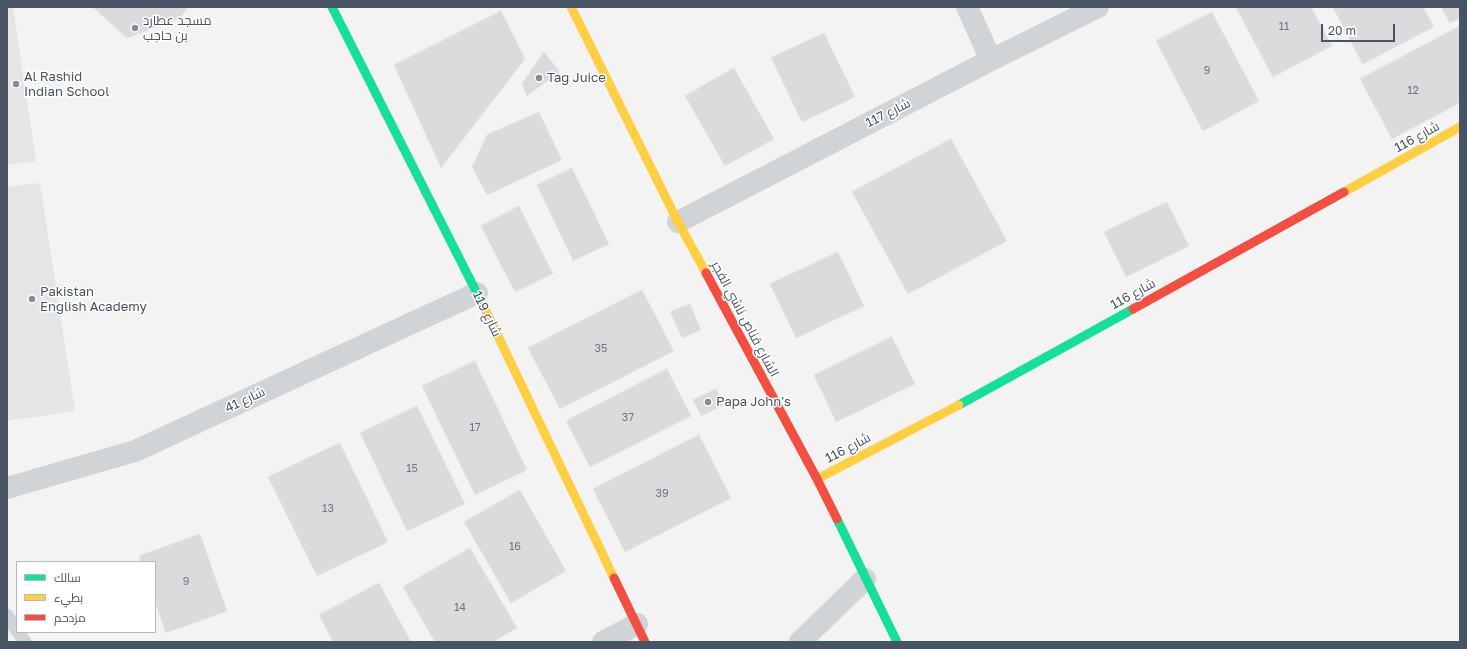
<!DOCTYPE html>
<meta charset="utf-8">
<style>
body{margin:0}
#map{position:relative;width:1467px;height:649px;overflow:hidden;background:#f4f3f3;font-family:"Golos Text",Cairo,sans-serif}
canvas{display:block}
.frame{position:absolute;inset:0;border:8px solid #475463;pointer-events:none}
.legend{position:absolute;left:16px;top:561px;width:140px;height:72px;box-sizing:border-box;background:#fff;border:1px solid #b5bbc1;margin:0;padding:5px 7px;list-style:none;font-size:12px;color:#475463}
.legend li{display:flex;align-items:center;gap:8px;height:20px}
.legend b{width:20px;border:1px solid #b5bbc1}
.scale{position:absolute;left:1321px;top:24px;width:74px;height:18px;box-sizing:border-box;border:2px solid #475463;border-top:0;padding-left:5px;font-size:12px;line-height:14px;white-space:nowrap;color:#475463;-webkit-text-stroke:3px #fff;paint-order:stroke}
</style>
<div id="map">
<canvas width="1467" height="649"></canvas>
<div class="frame"></div>
<ul class="legend">
<li><b style="height:5px;background:#16e098"></b>سالك</li>
<li><b style="height:5px;background:#ffcf43"></b>بطيء</li>
<li><b style="height:5px;background:#f24e42"></b>مزدحم</li>
</ul>
<div class="scale">20 m</div>
</div>
<script>
const ctx = document.querySelector('canvas').getContext('2d');
ctx.lineJoin = 'round';
function fill(path, color) {
  ctx.fillStyle = color;
  ctx.fill(path, 'evenodd');
}
function stroke(path, color, width, dash) {
  ctx.strokeStyle = color;
  ctx.lineWidth = width;
  ctx.lineCap = dash ? 'butt' : 'round';
  ctx.setLineDash(dash || []);
  ctx.stroke(path);
}
function drawText(font, color, halo, rows, align = 'center') {
  ctx.font = font + ' "Golos Text",Cairo,sans-serif';
  ctx.lineWidth = 3;
  ctx.setLineDash([]);
  ctx.textBaseline = 'middle';
  ctx.strokeStyle = halo;
  ctx.fillStyle = color;
  for (const [text, x, y, turn = 0] of rows) {
    ctx.save();
    ctx.translate(x, y);
    ctx.rotate((+turn || 0) * Math.PI / 180);
    ctx.textAlign = isNaN(turn) ? turn : align;
    if (halo) ctx.strokeText(text, 0, 0);
    ctx.fillText(text, 0, 0);
    ctx.restore();
  }
}
fill(new Path2D(`
 M7 7H13L36 161 7 165Z
 M40 183 75 411 7 421V187Z`), '#e5e4e6');
const building = new Path2D(`
 M93 7H188L180 18 127 38Z
 M1236 7H1311L1332 46 1273 77Z
 M1333 7H1423L1434 27 1363 64Z
 M1441 7H1460V18L1450 23Z
 M501 11 525 59 441 168 394 65Z
 M1212 12 1259 101 1203 131 1156 41Z
 M1460 26V103L1392 139 1360 79Z
 M824 33 855 97 802 122 771 58Z
 M544 52 560 72 527 96 522 84Z
 M734 68 774 139 725 166 685 96Z
 M539 112 562 160 487 195 472 167 487 135Z
 M951 139 1007 241 908 294 852 192Z
 M572 168 609 244 573 261 537 185Z
 M1167 202 1189 246 1126 277 1104 232Z
 M519 206 553 274 515 292 481 226Z
 M838 252 864 306 796 338 770 284Z
 M642 290 674 351 560 409 528 348Z
 M690 304 701 330 682 338 670 312Z
 M892 337 915 384 836 422 814 375Z
 M475 361 527 470 475 495 422 386Z
 M667 369 691 416 590 467 566 421Z
 M716 389 724 405 701 416 693 400Z
 M417 406 465 504 407 531 360 433Z
 M699 435 731 498 625 552 593 489Z
 M340 443 388 542 317 576 268 477Z
 M520 490 566 571 511 603 464 522Z
 M200 534 227 611 166 633 155 602V562H141L139 556Z
 M470 548 517 628 493 642H435L403 587Z
 M379 583 411 642H333L319 615Z`);
fill(building, '#dbdbdd');
stroke(building, '#e5e5e6', 1);
stroke(new Path2D(`
 M7 615 17 631
 M18 632 25 642`), '#d1d4d7', 13);
stroke(new Path2D(`
 M967 7 991 60
 M678 222 991 60 1098 7
 M7 488 135 451 477 293
 M603 642 637 624
 M800 642 865 579`), '#d1d4d7', 22);
stroke(new Path2D(`
 M332 7 485 309
 M959 405 1133 309
 M837 519 897 642`), '#16e098', 9);
stroke(new Path2D(`
 M571 7 678 222 706 273
 M1344 192 1460 127
 M485 309 614 578
 M817 479 959 405`), '#ffcf43', 9);
stroke(new Path2D(`
 M706 273 817 479 837 519
 M1133 309 1344 192
 M614 578 645 642`), '#f24e42', 9);
for (const [x, y, r, color] of [
 [135,28,4,"#848c95"],
 [539,78,4,"#848c95"],
 [16,84,4,"#848c95"],
 [32,299,4,"#848c95"],
 [708,402,4,"#848c95"]
]) {
  const dot = new Path2D();
  dot.arc(x, y, r, 0, 2 * Math.PI);
  ctx.fillStyle = color;
  ctx.fill(dot);
  stroke(dot, '#fff', 1.5);
}
drawText('11px', '#6e7783', null, [
 ["11",1284,27],
 ["9",1207,71],
 ["12",1413,91],
 ["35",601,349],
 ["37",628,418],
 ["17",475,428],
 ["15",412,469],
 ["39",662,494],
 ["13",328,509],
 ["16",515,547],
 ["9",186,582],
 ["14",460,608]
]);
drawText('13px', '#475463', '#fff', [
 ["مسجد عطارد",143,21],
 ["بن حاجب",143,36],
 ["Al Rashid",24,77],
 ["Indian School",24,92],
 ["Tag Juice",547,78],
 ["Pakistan",40,292],
 ["English Academy",40,307],
 ["Papa John's",716,402]
], 'left');
drawText('13px', '#475463', '#fff', [
 ["شارع 117",888,113,-27],
 ["شارع 116",1417,137,-29],
 ["شارع 116",1133,294,-29],
 ["شارع 119",487,314,64],
 ["الشارع قناص ناشي الفجر",745,319,62],
 ["شارع 41",245,400,-25],
 ["شارع 116",848,448,-28]
]);
</script>
